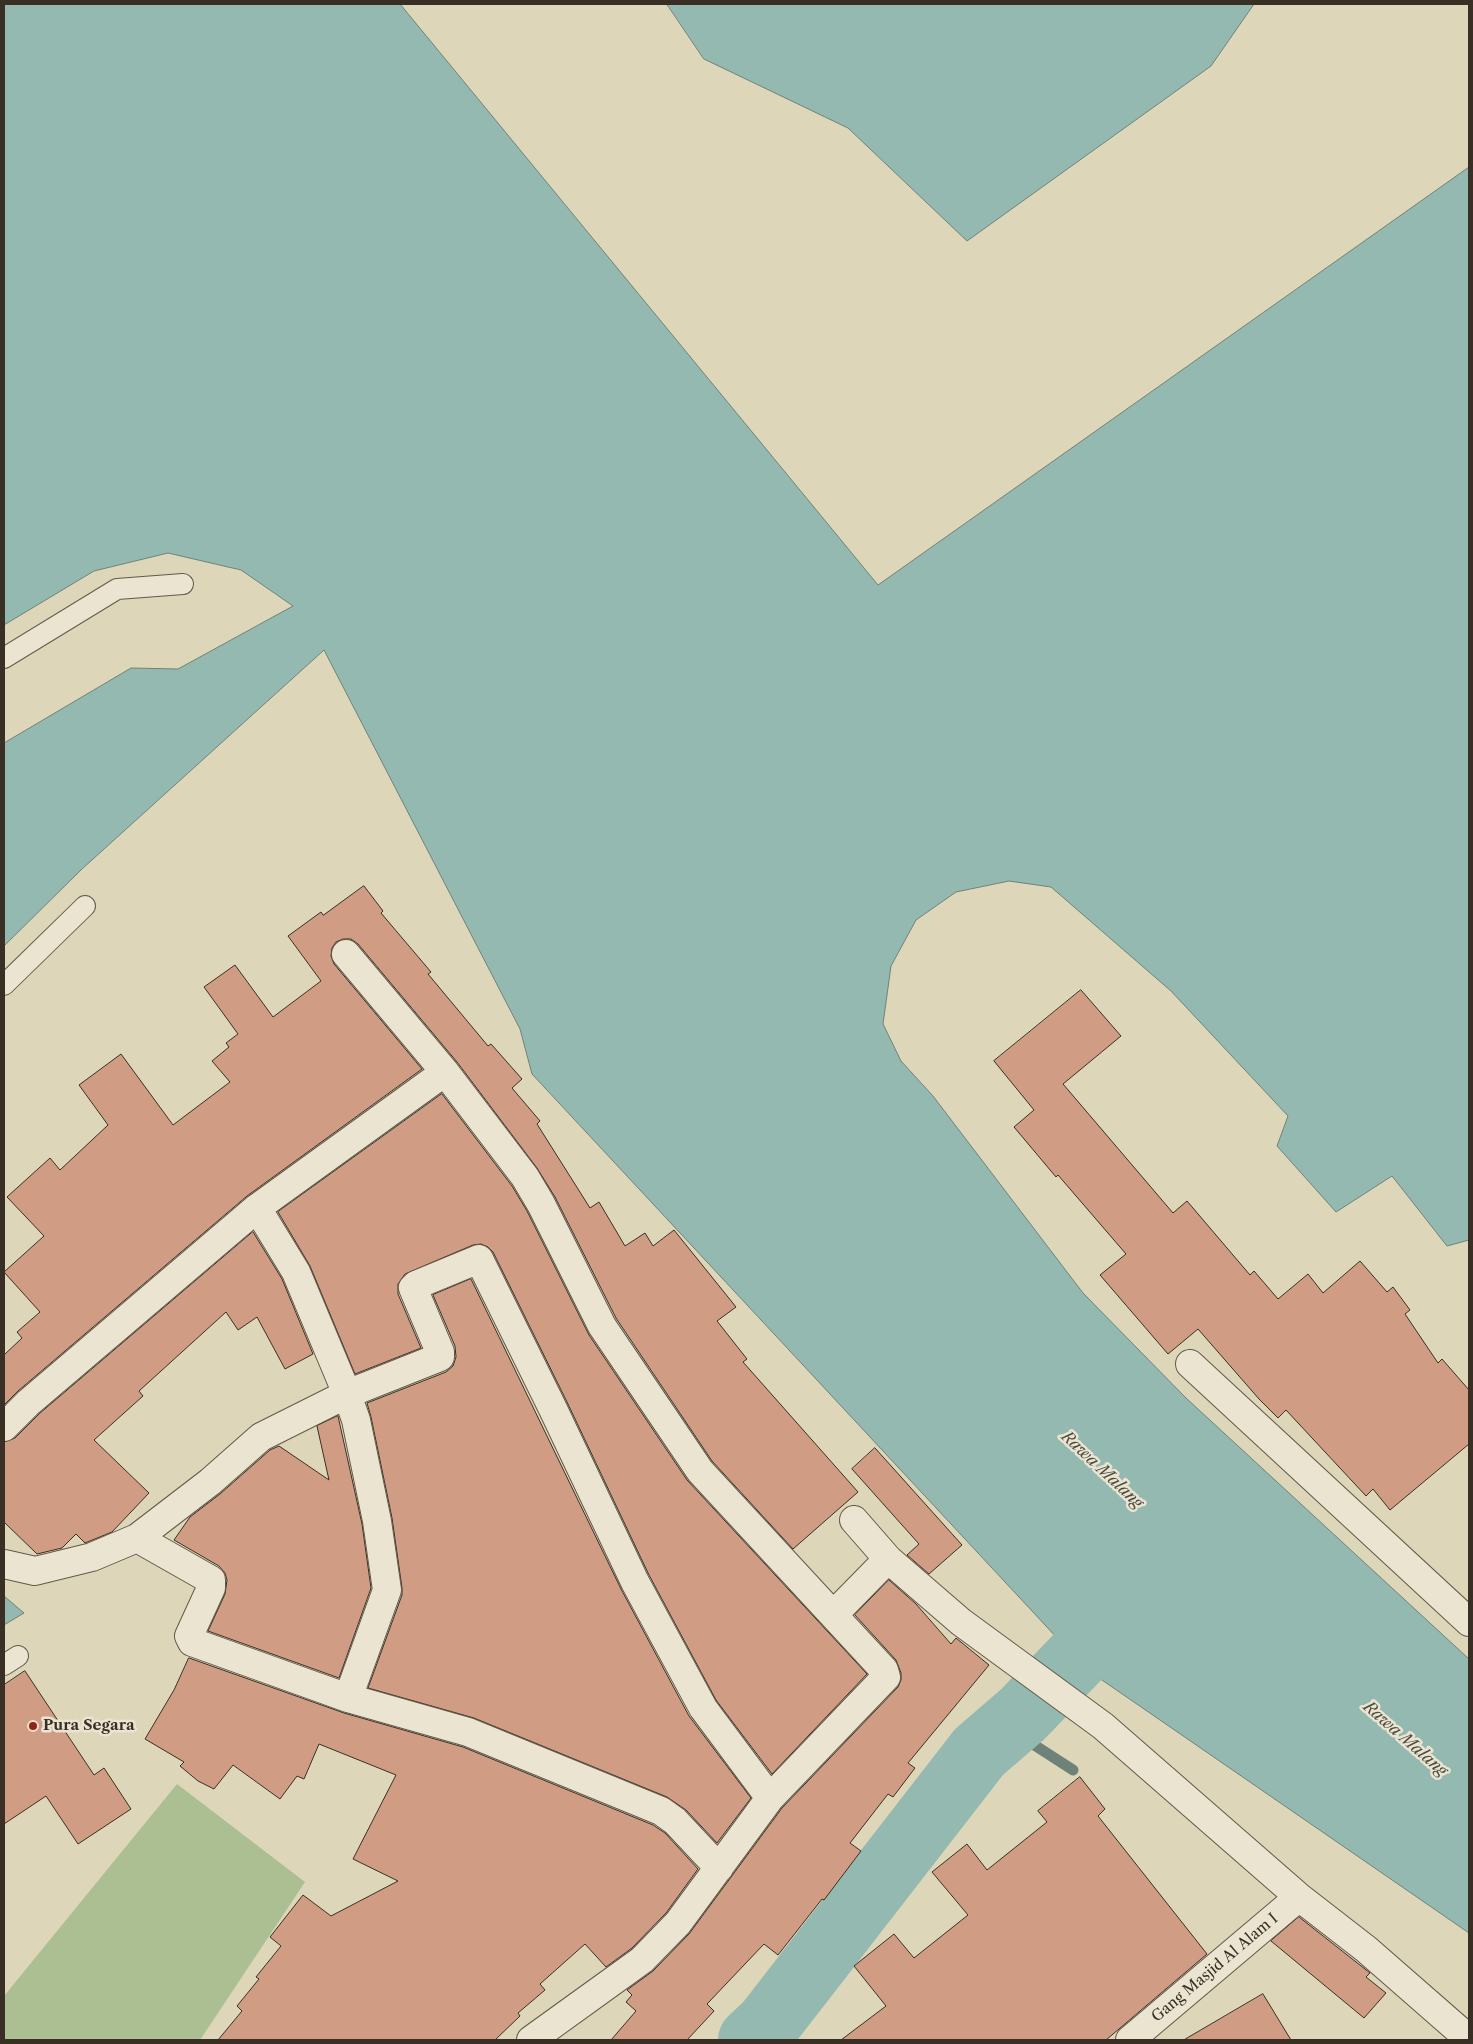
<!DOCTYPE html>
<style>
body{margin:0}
#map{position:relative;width:1473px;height:2044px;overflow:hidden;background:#ded6b8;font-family:"Libre Caslon Text",serif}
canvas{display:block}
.frame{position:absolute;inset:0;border:5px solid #392f25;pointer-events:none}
</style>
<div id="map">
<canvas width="1473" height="2044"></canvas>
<div class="frame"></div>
</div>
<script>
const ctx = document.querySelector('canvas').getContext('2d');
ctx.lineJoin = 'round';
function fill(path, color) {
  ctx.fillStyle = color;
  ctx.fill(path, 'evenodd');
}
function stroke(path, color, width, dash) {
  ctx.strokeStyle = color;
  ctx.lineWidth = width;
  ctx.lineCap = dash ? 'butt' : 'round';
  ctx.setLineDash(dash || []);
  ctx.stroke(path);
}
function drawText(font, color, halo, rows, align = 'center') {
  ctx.font = font + ' "Libre Caslon Text",serif';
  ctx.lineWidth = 5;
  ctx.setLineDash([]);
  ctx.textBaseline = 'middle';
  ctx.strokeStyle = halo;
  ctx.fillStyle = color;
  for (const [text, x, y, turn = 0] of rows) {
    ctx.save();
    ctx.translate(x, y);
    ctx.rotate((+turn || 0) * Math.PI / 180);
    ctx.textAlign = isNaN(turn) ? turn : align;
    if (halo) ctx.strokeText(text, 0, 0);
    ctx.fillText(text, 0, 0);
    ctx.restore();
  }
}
fill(new Path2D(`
 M177 1784 305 1882 200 2040H4V1996Z`), '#acbf93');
const water = new Path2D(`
 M4 4H400L878 585 1469 167V1240L1447 1246 1392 1176 1336 1212 1277 1146 1288 1116 1171 991 1051 887 1009 881 956 892 916 920 891 966 883 1024 901 1061 933 1096 1083 1293 1186 1398 1469 1659V1933L1086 1669 532 1074 520 1029 324 650 82 869 4 946V743L131 668 178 669 293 606 241 570 168 553 94 571 4 625Z
 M667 4H1254L1211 66 967 241 848 128 704 59Z
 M4 1596 24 1613 4 1625Z`);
fill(water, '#93b9b1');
stroke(water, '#6f8279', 1);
stroke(new Path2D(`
 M1008 1728 1073 1770`), '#6f8279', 11);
stroke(new Path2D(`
 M751 2040 768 2024 979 1752 1023 1714 1139 1593`), '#93b9b1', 66);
const building = new Path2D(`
 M364 886 383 911 381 913 431 972 428 974 488 1046 491 1044 522 1079 512 1088 540 1121 537 1124 590 1208 599 1202 625 1246 645 1233 653 1246 674 1230 736 1307 717 1321 747 1359 743 1362 858 1492 793 1549 712 1461 616 1318 555 1197 537 1168 457 1062 358 944 351 939H343L336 942 332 948 331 956 334 964 422 1069 247 1196 18 1391 4 1405V1355L22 1338 17 1332 40 1312 4 1272 44 1236 7 1197 50 1158 60 1170 108 1125 79 1085 121 1054 173 1125 230 1082 212 1061 229 1047 226 1043 238 1034 204 987 235 965 273 1017 321 981 288 936 321 912 323 915Z
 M1081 990 1121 1036 1063 1084 1173 1213 1187 1201 1250 1275 1254 1271 1278 1299 1308 1274 1323 1293 1360 1261 1387 1292 1393 1287 1410 1310 1405 1314 1438 1363 1442 1359 1469 1390V1444L1390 1510 1373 1489 1366 1496 1286 1410 1278 1418 1259 1399 1198 1329 1168 1354 1100 1275 1126 1254 1058 1175 1056 1177 1014 1127 1034 1110 994 1061Z
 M442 1094 512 1186 527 1211 589 1335 687 1480 867 1674 772 1774 716 1700 649 1575 567 1402 493 1252 488 1247 481 1244 473 1245 405 1274 398 1284V1294L421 1348 355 1374 310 1266 278 1212Z
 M253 1232 282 1279 313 1354 285 1369 257 1317 238 1330 226 1312 139 1391 143 1396 94 1440 149 1493 112 1532 85 1543 76 1534 62 1548 37 1554 4 1522V1442L15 1438 39 1414Z
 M471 1279 621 1589 689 1716 751 1798 717 1843 686 1810 667 1797 474 1718 368 1688 402 1595V1588L392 1518 371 1417 367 1403 446 1372 453 1366 456 1357 455 1346 433 1295Z
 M338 1416 362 1524 371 1588 339 1678 208 1631 225 1594 227 1580 225 1573 219 1566 174 1540 190 1517 220 1494 270 1450 279 1446 329 1480 317 1426Z
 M875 1448 962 1545 929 1574 907 1555 919 1544 852 1469Z
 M889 1580 916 1604 951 1644 956 1638 989 1665 908 1763 915 1768 893 1797 888 1794 850 1843 861 1851 824 1900 822 1899 778 1955 764 1944 707 2004 714 2011 687 2040H611L636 2011 626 2002 632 1995 627 1990 653 1971 689 1934 782 1808 898 1687 901 1680V1673L896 1660 855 1615Z
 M189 1658 344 1713 463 1747 653 1825 665 1833 698 1869 666 1913 632 1948 606 1967 585 1944 540 1984 545 1990 518 2013 520 2016 495 2040H218L242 2011 237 2006 259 1979 256 1977 281 1946 270 1937 303 1895 331 1916 398 1881 353 1859 396 1775 319 1744 304 1779 297 1776 280 1799 233 1765 214 1789 198 1781 180 1766 184 1762 145 1739 174 1690Z
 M25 1671 94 1775 104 1768 131 1809 78 1844 46 1796 4 1824V1685Z
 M1080 1777 1105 1809 1098 1816 1207 1954 1106 2040H841L886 2006 854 1966 894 1934 914 1958 968 1915 932 1872 967 1844 987 1870 1047 1822 1038 1811Z
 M1299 1917 1370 1973 1366 1977 1386 1993 1364 2018 1271 1941Z
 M1263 1994 1291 2040H1184Z`);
fill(building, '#d09d84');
stroke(building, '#392f25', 1);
const lane = new Path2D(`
 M4 658 117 589 183 584
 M4 985 85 906
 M4 1665 18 1656`);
const street = new Path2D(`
 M346 954 445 1072 525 1177 541 1204 602 1326 700 1471 884 1670 886 1677 770 1798 678 1923 642 1960 531 2040
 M257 1208 296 1272 347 1394 356 1420 377 1521 387 1590 348 1698
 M1190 1364 1469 1622
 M4 1427 28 1403 257 1208 445 1072
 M854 1520 888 1559 961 1622 1103 1726 1299 1897 1366 1949 1469 2039
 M137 1538 211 1580V1588L189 1636 192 1642 348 1698 468 1732 661 1811 675 1821 719 1868
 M4 1564 35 1571 92 1557 137 1538 210 1482 261 1437 347 1394 440 1357V1352L413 1288 416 1285 479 1259 553 1409 635 1582 703 1708 770 1798
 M834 1614 888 1559
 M1130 2040 1299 1897`);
stroke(lane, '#62594a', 22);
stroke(street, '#62594a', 30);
stroke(lane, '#eae4d1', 20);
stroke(street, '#eae4d1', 28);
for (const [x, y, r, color] of [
 [33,1726,5,"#8f2418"]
]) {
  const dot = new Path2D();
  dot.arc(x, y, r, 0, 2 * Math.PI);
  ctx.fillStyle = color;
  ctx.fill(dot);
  stroke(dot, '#eae4d1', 2);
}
drawText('bold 15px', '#392f25', '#eae4d1', [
 ["Pura Segara",43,1726]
], 'left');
drawText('15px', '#392f25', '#eae4d1', [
 ["Gang Masjid Al Alam I",1215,1968,-40]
]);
drawText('italic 16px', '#4b4b41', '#eae4d1', [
 ["Rawa Malang",1102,1470,43],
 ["Rawa Malang",1405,1739,41]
]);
</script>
